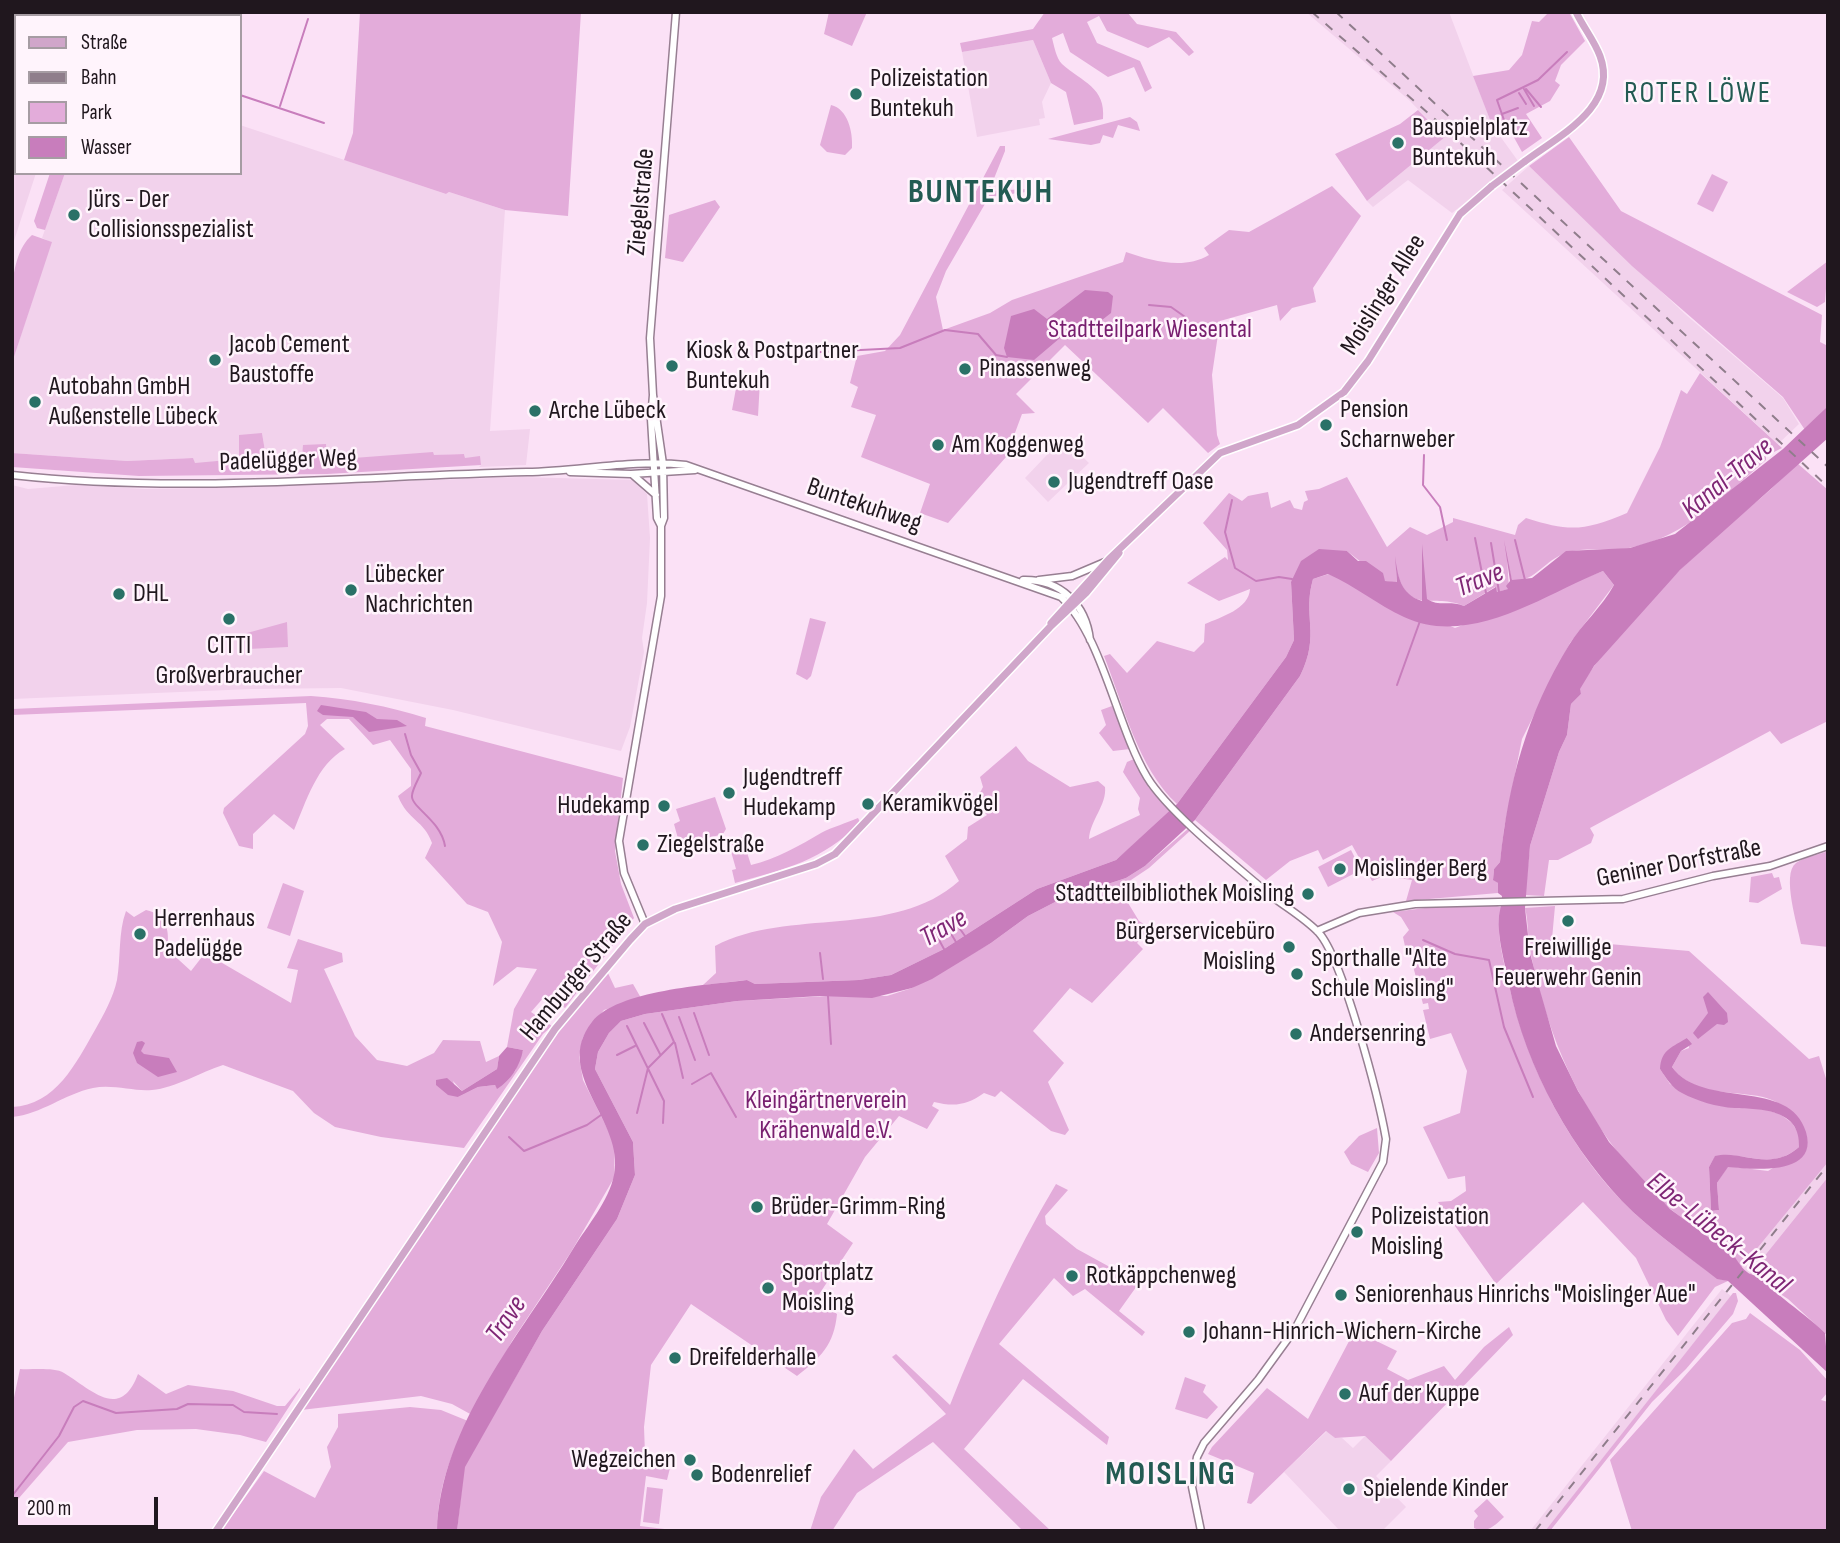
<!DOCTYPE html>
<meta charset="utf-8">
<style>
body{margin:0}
#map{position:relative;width:1840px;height:1543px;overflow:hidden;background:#fbe1f6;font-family:"Sofia Sans Condensed",sans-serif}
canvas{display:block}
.frame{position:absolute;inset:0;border:14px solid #20171e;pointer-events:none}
.legend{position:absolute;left:14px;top:14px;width:228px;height:161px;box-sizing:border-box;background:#fff4fc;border:2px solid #a69ca3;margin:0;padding:9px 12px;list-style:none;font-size:21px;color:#20171e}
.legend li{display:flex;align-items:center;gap:14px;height:35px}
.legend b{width:35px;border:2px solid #a69ca3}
.scale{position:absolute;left:14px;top:1497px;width:144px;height:32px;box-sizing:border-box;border:4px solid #20171e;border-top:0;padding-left:9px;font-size:21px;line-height:24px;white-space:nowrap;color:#20171e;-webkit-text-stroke:5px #fff4fc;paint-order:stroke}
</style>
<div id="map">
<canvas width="1840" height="1543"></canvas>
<div class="frame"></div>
<ul class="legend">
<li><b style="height:9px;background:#d0a6ca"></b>Straße</li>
<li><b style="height:9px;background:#8f7d8b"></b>Bahn</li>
<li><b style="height:19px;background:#e3acda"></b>Park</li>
<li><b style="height:19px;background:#c87dbc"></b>Wasser</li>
</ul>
<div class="scale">200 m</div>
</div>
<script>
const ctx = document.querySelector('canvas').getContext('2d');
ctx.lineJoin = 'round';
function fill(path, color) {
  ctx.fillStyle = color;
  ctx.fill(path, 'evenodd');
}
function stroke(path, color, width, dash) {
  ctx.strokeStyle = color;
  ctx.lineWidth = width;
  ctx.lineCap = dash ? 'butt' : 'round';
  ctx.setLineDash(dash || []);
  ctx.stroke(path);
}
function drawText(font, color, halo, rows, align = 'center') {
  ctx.font = font + ' "Sofia Sans Condensed",sans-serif';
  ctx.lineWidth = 5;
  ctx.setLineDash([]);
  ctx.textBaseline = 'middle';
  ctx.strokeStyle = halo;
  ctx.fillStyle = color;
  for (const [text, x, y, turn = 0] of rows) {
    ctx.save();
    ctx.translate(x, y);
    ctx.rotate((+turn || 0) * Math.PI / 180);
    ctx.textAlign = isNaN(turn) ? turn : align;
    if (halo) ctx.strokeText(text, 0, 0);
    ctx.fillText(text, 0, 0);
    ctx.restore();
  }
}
fill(new Path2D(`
 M12 12H92L91 16H16V173H36L12 247Z
 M1306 12H1449L1492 125 1518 161 1452 213 1408 180 1373 207 1367 201 1445 137 1409 100Z
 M1033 40 1051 83 1042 102 1045 118 1039 119 1040 125 977 137 962 52Z
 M240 125 446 194 449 192 505 210 490 431 530 429 526 465 479 467 481 465 465 458 464 454 327 460 326 445 303 457H266L262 433 239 459 194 464 193 458 127 461 12 453V363L51 242 42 238 65 173H240Z
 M1529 166 1685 314 1783 398 1799 424 1778 444 1502 190Z
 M1063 438 1089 463 1048 502 1025 478Z
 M521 477 632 480 647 494 650 538 647 603 642 638 644 652 630 727 621 751 453 710 341 688 252 689 12 699V485L28 489 76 485 145 489 205 488Z
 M1828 1162V1177L1750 1274 1741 1268Z
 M1722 1289 1731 1296 1566 1505 1545 1531H1530Z
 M1327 1431 1335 1438H1342L1353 1448 1365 1436 1391 1461 1376 1476 1406 1507 1382 1531H1340L1284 1472Z`), '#f2d2ec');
fill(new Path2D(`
 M360 12H581L568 216 505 210 449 192 446 194 344 160 353 133Z
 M829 12H867L852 46 824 34Z
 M1045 12H1127L1137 24 1176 32 1194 52 1189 56 1169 37 1148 48 1107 31 1099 16 1087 22 1097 43 1140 61 1152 88 1145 92 1134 67 1108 77 1070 52 1063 33 1052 38C1054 45 1056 58 1062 64 1082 82 1106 87 1103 119L1074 125 1066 92 1051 83 1033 40 962 52 960 43 1033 29Z
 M1549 12H1569L1585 41 1561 65 1555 81 1560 85 1550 101 1526 114 1542 138 1522 152 1506 123 1496 130 1492 125 1473 76 1509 70 1522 55 1532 21 1539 22Z
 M831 105C848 109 853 132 852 148L845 155 827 152 820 145Z
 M1418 110 1445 137 1367 201 1335 154 1400 124Z
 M1130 117 1137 122 1140 131 1118 125 1113 138 1103 135 1100 143 1091 145 1048 139Z
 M1569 137 1621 211 1822 315 1820 342 1828 346V406L1805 430 1783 397 1632 266 1529 166Z
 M1000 146H1005V151L989 191 1027 189 1026 192 989 197 946 271 936 297 943 330 990 313 1012 300 1123 262 1126 252C1152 261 1184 270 1209 255L1204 248 1229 230 1249 232 1332 186 1361 216 1313 288 1316 302 1292 308 1280 321 1277 305 1220 321 1212 375 1217 435 1220 444 1208 453 1163 408 1148 423 1065 345 1016 394 1035 413 1022 414 1006 457 948 523 920 513 930 484 861 457 876 415 851 407 858 387 850 383 857 356 885 351 900 335Z
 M50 173H65L45 230 37 228 34 221Z
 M1712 174 1728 182 1713 212 1697 204Z
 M715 200 720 207 683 262 665 258 669 215Z
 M32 235 52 242 12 363C12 329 4 259 32 235Z
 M1828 261 1825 302 1817 307 1787 292Z
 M1700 373 1782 448 1766 456V460C1724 496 1686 537 1629 548 1608 552 1586 546 1566 553 1544 560 1536 582 1512 581L1507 558 1509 589 1497 592 1495 587 1464 606C1434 592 1407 618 1396 567L1397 583 1385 581 1347 551 1291 582 1294 640 1286 657 1177 804C1138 768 1123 704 1104 656L1110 654 1127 673 1157 641 1194 652 1204 642 1205 624C1221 617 1249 609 1250 589L1219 601 1187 583 1225 557 1228 560 1227 550 1203 523 1229 493 1242 501 1248 496 1268 492 1271 508 1290 500 1294 508 1302 510 1304 502 1308 500 1305 491 1319 489 1347 477 1387 547 1410 527 1427 535 1453 522V518L1515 535 1518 525 1526 518C1570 532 1584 531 1627 513L1660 447 1681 390 1687 394Z
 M760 381 758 416 732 410 737 383Z
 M262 433 266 457H302L303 445 326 444 327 460 433 452 434 455 464 454 465 458 480 456 481 465 327 474 139 476 12 467V453L127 461 193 458 195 463 239 459V435Z
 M1797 463 1828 490V721L1781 744 1770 731 1590 828 1594 835 1591 843 1558 860H1549L1544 896 1525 895 1530 846 1559 752 1567 735 1571 704 1581 694 1579 689C1616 629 1670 578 1722 531 1748 508 1774 489 1797 463Z
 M1603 571 1614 585 1570 643 1522 739 1504 829 1500 862 1494 869 1493 879 1498 883V893L1406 901 1412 880 1384 876 1372 881 1352 845 1323 860 1318 850 1290 861 1266 880 1195 820 1300 676C1321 634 1302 617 1313 579L1329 574 1455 628Z
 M810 618 826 622 811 676 807 680 796 674Z
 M287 622 288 647 248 649 247 633Z
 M311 696C351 699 388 706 426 718L425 726 623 778 615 851 621 884 634 918 565 1008 545 996 531 1012 552 1026 543 1034 464 1148 381 1137 335 1127 314 1113 293 1091 223 1065C201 1072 175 1088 152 1090 135 1092 113 1084 93 1088 64 1094 42 1114 12 1117V1107C56 1105 76 1063 95 1030 104 1014 113 998 117 980 121 957 118 933 126 911L134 917 146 910C167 915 170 931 167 949L191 971 205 953 291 1003 298 970 287 968 298 939 342 953 343 962 324 969 355 1036 377 1060 407 1066 434 1053 443 1040 480 1041 486 1062 499 1056 497 1069 462 1091 453 1081 458 1097 478 1087 495 1085 497 1088 515 1071 523 1050 507 1047 514 1009 537 969 517 967 493 986 502 942 488 912 467 904 425 858 432 843C424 820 408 821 398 796L411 786V769L390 740 373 745 349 719H327L320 725 345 749C317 764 306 802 294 830L274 814 253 834V849L239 846 223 813 224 808 305 734 308 726 306 703 12 715V709Z
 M1112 706 1130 749 1113 751 1099 733 1106 725 1101 710Z
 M1016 746 1028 761 1070 787 1098 781 1105 787C1107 805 1090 820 1089 839L1140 815 1138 809 1140 798 1123 772 1127 762 1134 759 1149 788 1171 812 1116 860 1037 889 944 949 891 975 859 980 755 984 747 980 703 985 716 973 715 946C789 907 893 940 959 881L945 856 967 839 968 827 987 815 975 802 983 787 980 777Z
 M715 797 726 829 723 834 680 846 674 824 680 821 676 809Z
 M858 818 860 822C823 861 785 869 735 883L732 870 736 869 728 841 742 837 751 865C776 859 801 845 821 833 832 827 847 823 858 818Z
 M1189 828 1191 830 1149 868 1119 888 1139 921 1150 928 1137 943 1143 949 1092 1003 1070 988 1033 1031 1064 1063 1048 1082 1069 1130 1065 1135 1051 1131 1001 1091 995 1097 984 1093C967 1105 955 1107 934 1102L932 1106 939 1110 927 1129 899 1116 865 1157 827 1224 853 1243 816 1299 837 1314C834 1345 821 1357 797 1376L691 1304 651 1365 644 1427 645 1454 672 1460 667 1480 646 1476 640 1526 681 1531H457L464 1467 542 1331 617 1219 635 1175 633 1142 595 1069 598 1052 609 1033 621 1021 645 1014 737 1001 828 996H887L912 988 991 943 1028 916 1059 900 1126 878 1145 866Z
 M1351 850 1361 870 1328 887 1318 867Z
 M1828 851V947L1801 944C1798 927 1781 874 1796 863 1804 857 1818 855 1828 851Z
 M1772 873 1774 878 1779 877 1782 889 1758 903 1749 902 1751 877Z
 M283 883 304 891 290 936 267 928Z
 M1494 905 1503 908C1494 926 1503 957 1507 976 1525 1063 1568 1150 1633 1212 1659 1236 1689 1257 1717 1278L1728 1281 1715 1287 1678 1336 1666 1320 1636 1258 1583 1202 1496 1284 1438 1202 1451 1201 1466 1191 1465 1176 1448 1179 1423 1127 1460 1113 1467 1071 1451 1033 1430 1039 1423 1010 1429 1009 1428 1003 1423 1004 1413 966 1415 960 1413 951H1406L1403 937 1409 930 1401 917 1393 912 1433 907Z
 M1555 906 1552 939 1689 951 1809 1059 1819 1056 1828 1085V1162L1741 1268C1723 1245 1696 1230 1673 1211 1661 1201 1649 1188 1639 1177 1581 1115 1548 1037 1531 955 1527 940 1529 923 1525 908ZM1688 1038 1689 1048 1681 1051 1672 1067C1694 1097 1731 1090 1763 1097 1785 1102 1807 1125 1807 1147L1768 1171 1728 1166 1717 1183 1719 1210 1711 1211 1709 1167 1715 1157C1741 1149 1770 1173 1799 1147V1134L1792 1123 1780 1114 1752 1106 1734 1108 1670 1084 1660 1069Z
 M607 971 615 988 633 984 641 998 604 1010 583 1037 579 1057 583 1080 615 1144 614 1178 571 1252 512 1341 472 1415 452 1404 421 1396 301 1410 567 1016Z
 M1377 1128 1379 1153 1368 1172 1351 1164 1344 1152 1359 1136Z
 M1828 1177V1336L1788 1299 1750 1274Z
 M1056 1184 1068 1190 1045 1216 1046 1224 1077 1249 1139 1283 1119 1311 1145 1332 1142 1336 1085 1289 1073 1296 1054 1278 999 1344 1109 1437 1107 1445 1023 1379 964 1449 1051 1531H1023L933 1442 857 1493 832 1531H810L821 1497 854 1449 873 1469 946 1414 892 1357 896 1354 950 1405C980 1329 1014 1254 1056 1184Z
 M1733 1293H1736L1738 1301 1733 1314 1686 1369 1652 1402 1550 1531H1545Z
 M1750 1313 1800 1350 1828 1381V1392L1821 1400 1828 1402V1531H1632L1610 1460 1732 1323 1746 1319Z
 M1357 1326 1368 1337 1397 1351 1387 1369 1408 1380 1444 1366 1455 1380 1484 1347 1509 1327 1513 1335 1391 1461 1365 1436 1335 1438 1326 1431 1251 1504 1247 1503 1254 1473 1208 1454 1212 1447 1267 1388 1308 1419Z
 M20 1369C32 1370 54 1367 64 1373 91 1389 120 1422 138 1374L166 1394 188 1385 233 1391 277 1406H285L300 1388V1390L266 1442 240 1435 196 1429 137 1430 68 1442 12 1506V1407Z
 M1185 1377 1206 1385 1203 1392 1218 1407 1207 1419 1175 1409Z
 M410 1407 441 1410 468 1421C449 1458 438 1489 437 1531H221L264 1471 315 1498 331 1467 327 1447 338 1427V1414Z
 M647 1487 663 1489 659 1524 643 1522Z
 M1487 1499 1504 1517C1494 1526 1487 1534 1474 1528V1521L1478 1516 1474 1511Z`), '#e3acda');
fill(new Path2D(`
 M1085 290 1108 292 1113 296 1111 313 1102 320 1080 321 1034 360 1007 357 1004 348 1011 316 1034 309 1047 319Z
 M1828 406V438L1680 570 1594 666 1580 689 1581 694 1571 704 1567 735 1559 752 1530 846 1525 908 1530 953 1539 987 1556 1046 1578 1091 1609 1142 1670 1209 1734 1256C1741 1266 1746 1276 1760 1276 1765 1287 1812 1319 1825 1333L1828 1373 1728 1281 1717 1279C1689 1257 1659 1236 1633 1212 1572 1153 1526 1068 1509 985 1505 963 1497 938 1499 916 1500 909 1502 903 1502 896L1498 893V883L1493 880 1494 869 1500 862C1509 780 1526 716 1569 645 1582 624 1602 607 1614 585L1603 571C1543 595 1470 648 1404 617 1378 605 1355 586 1328 574L1313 579C1302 617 1321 634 1300 676L1195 820 1145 866 1126 878 1059 900 1028 916 991 943 932 979 912 988 872 998 820 996 737 1001 645 1014 621 1021 609 1033 598 1052 595 1069 633 1142 635 1175 617 1219 542 1331 465 1467 457 1531H437C440 1426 521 1335 573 1249 587 1226 609 1201 614 1175 626 1121 551 1074 592 1022 617 990 708 985 747 980L755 984 859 980 891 975 944 949 1037 889 1116 860 1177 804 1286 657 1294 640 1291 582 1301 561 1319 549 1347 551 1358 561H1366L1383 573 1385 581 1397 582 1395 556C1398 576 1400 594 1422 601V544L1427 599C1438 607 1451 600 1464 606L1496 587 1497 592 1508 589 1506 586 1510 581 1504 540 1512 580 1532 578 1566 551 1630 548 1675 534 1783 449Z
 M321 705 366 712 377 719 397 720 407 726 369 732 353 717 323 715 317 711Z
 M1708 992 1727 1013 1728 1022 1724 1025 1717 1024 1698 1039 1693 1033 1708 1013 1703 997Z
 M1687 1038 1692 1044 1681 1051 1672 1067C1703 1110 1790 1077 1806 1132 1819 1177 1752 1169 1728 1167L1717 1183 1719 1210 1711 1211 1709 1167 1715 1156C1741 1149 1770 1173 1799 1147 1801 1109 1761 1109 1734 1108 1717 1107 1697 1101 1682 1093 1672 1088 1666 1078 1660 1069 1661 1049 1673 1047 1687 1038Z
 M142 1041 145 1043 141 1051 144 1054 169 1058 177 1072 158 1077 137 1063 133 1053 137 1042Z
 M507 1047 523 1050C520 1066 511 1080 497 1089L495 1085 478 1087 458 1097 448 1095 436 1085V1080L447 1078 462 1091 497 1069 499 1056Z`), '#c87dbc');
stroke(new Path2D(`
 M1823 12 1824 13
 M1524 89 1534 106
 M1526 89 1541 107
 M1519 93 1526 104
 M240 95 324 123
 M280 106 308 19
 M1502 114 1518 108
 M1505 123 1497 100 1538 80 1567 52
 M1149 305 1171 307 1188 319
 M802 353 900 348 945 330 978 334 996 355 1007 357
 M1424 455 1423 485 1440 507 1447 540
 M1232 500 1225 532 1235 568 1256 581 1279 577 1292 579
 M1475 538 1486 593
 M1515 540 1525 580
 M1491 543 1499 592
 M1397 685 1420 621
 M405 734 411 755 421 773C418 780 413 788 412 795 410 807 441 820 445 846
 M933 929 944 949
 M1423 940 1455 954 1489 960 1504 1027 1533 1097
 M956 942 947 927 948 920 953 919 965 936
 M820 953 823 979
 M828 996 831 1044
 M694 1013 709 1055
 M679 1017 695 1060
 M644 1023 660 1054
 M627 1026 664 1101 663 1123
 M675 1043 683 1078
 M617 1055 635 1046
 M692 1084 711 1073 736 1117
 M637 1113 648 1068 674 1042 662 1014
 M509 1137 524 1151 587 1125 601 1115
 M12 1496 59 1436 74 1407 83 1401 116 1413 177 1409 188 1404 233 1405 244 1412 277 1414`), '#c87dbc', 2);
const secondary = new Path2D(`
 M570 472 631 474 695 470
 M12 475C183 494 356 476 527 472 580 471 634 459 686 465L1061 597C1102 635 1117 727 1147 777 1168 812 1236 866 1269 894 1285 907 1305 918 1319 933 1343 960 1379 1099 1386 1139L1383 1162 1295 1329 1258 1380 1204 1443 1197 1457 1192 1487 1201 1531
 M633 475 656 495
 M661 526 664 518 663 464 653 395 650 338 676 12
 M1023 580C1060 579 1086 604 1090 640
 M1039 580 1072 576 1105 562
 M645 924 624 873 619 841 661 596V526L657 518 651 419 653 395
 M1317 931 1359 913 1415 904 1623 899 1713 876 1770 866 1828 846`);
const primary = new Path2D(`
 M1524 162C1558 136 1619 107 1600 56 1594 40 1583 27 1576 12
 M1051 623 1109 559 1220 453 1298 425 1344 392 1368 361 1460 214 1492 186
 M216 1531 555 1029 630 940 645 924 675 909 816 864 835 854 1050 627 1086 593 1119 553`);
stroke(secondary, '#977f92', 9);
stroke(primary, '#fff', 10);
stroke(secondary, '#fff', 6);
stroke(primary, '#d0a6ca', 7);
stroke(new Path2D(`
 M1312 12 1436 120 1828 487
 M1336 12 1828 467
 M1535 1531 1828 1165`), '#8f7d8b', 2, [9, 9]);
const primaryBridge = new Path2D(`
 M1492 186 1524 162`);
stroke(primaryBridge, '#fff', 10, []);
stroke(primaryBridge, '#d0a6ca', 7);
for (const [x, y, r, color] of [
 [856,94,7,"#2a7167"],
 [1398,143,7,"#2a7167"],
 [74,215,7,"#2a7167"],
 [215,360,7,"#2a7167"],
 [672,366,7,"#2a7167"],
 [965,369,7,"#2a7167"],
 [35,402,7,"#2a7167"],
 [535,411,7,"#2a7167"],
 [1326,425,7,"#2a7167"],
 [938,445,7,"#2a7167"],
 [1054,482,7,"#2a7167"],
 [351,590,7,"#2a7167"],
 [119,594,7,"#2a7167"],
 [229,619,7,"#2a7167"],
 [729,793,7,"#2a7167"],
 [868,804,7,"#2a7167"],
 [664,806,7,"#2a7167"],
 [643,845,7,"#2a7167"],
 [1340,869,7,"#2a7167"],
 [1308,894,7,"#2a7167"],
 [1568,921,7,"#2a7167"],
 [140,934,7,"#2a7167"],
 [1289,947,7,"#2a7167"],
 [1297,974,7,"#2a7167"],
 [1296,1034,7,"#2a7167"],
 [757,1207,7,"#2a7167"],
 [1357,1232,7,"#2a7167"],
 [1072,1276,7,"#2a7167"],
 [768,1288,7,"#2a7167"],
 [1341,1295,7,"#2a7167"],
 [1189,1332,7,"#2a7167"],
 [675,1358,7,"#2a7167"],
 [1345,1394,7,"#2a7167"],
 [690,1460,7,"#2a7167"],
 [697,1475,7,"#2a7167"],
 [1349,1489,7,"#2a7167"]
]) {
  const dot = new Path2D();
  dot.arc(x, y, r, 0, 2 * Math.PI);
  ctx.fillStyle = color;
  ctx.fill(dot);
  stroke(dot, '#fff4fc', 2.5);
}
drawText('26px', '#20171e', '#fff4fc', [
 ["Polizeistation",870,79],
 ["Buntekuh",870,109],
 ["Bauspielplatz",1412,128],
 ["Buntekuh",1412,158],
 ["Jürs - Der",88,200],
 ["Collisionsspezialist",88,230],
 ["Jacob Cement",229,345],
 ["Baustoffe",229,375],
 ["Kiosk & Postpartner",686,351],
 ["Buntekuh",686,381],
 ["Pinassenweg",979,369],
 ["Autobahn GmbH",49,387],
 ["Außenstelle Lübeck",49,417],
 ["Pension",1340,410],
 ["Scharnweber",1340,440],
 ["Arche Lübeck",549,411],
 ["Am Koggenweg",952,445],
 ["Jugendtreff Oase",1068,482],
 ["Lübecker",365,575],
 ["Nachrichten",365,605],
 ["DHL",133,594],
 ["CITTI",229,646,"center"],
 ["Großverbraucher",229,676,"center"],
 ["Jugendtreff",743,778],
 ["Hudekamp",743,808],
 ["Keramikvögel",882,804],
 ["Hudekamp",650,806,"right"],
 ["Ziegelstraße",657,845],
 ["Moislinger Berg",1354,869],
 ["Stadtteilbibliothek Moisling",1294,894,"right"],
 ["Herrenhaus",154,919],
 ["Padelügge",154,949],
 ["Bürgerservicebüro",1275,932,"right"],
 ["Moisling",1275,962,"right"],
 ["Freiwillige",1568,948,"center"],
 ["Feuerwehr Genin",1568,978,"center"],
 ["Sporthalle \"Alte",1311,959],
 ["Schule Moisling\"",1311,989],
 ["Andersenring",1310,1034],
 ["Brüder-Grimm-Ring",771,1207],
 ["Polizeistation",1371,1217],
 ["Moisling",1371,1247],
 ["Sportplatz",782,1273],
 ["Moisling",782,1303],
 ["Rotkäppchenweg",1086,1276],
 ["Seniorenhaus Hinrichs \"Moislinger Aue\"",1355,1295],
 ["Johann-Hinrich-Wichern-Kirche",1203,1332],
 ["Dreifelderhalle",689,1358],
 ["Auf der Kuppe",1359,1394],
 ["Wegzeichen",676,1460,"right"],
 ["Bodenrelief",711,1475],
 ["Spielende Kinder",1363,1489]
], 'left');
drawText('26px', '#20171e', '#fff4fc', [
 ["Ziegelstraße",642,202,-85],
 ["Moislinger Allee",1384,295,-58],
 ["Padelügger Weg",288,461,-2],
 ["Buntekuhweg",864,506,19],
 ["Geniner Dorfstraße",1679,864,-11],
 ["Hamburger Straße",577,977,-50]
]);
drawText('26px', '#781e6f', '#fff4fc', [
 ["Stadtteilpark Wiesental",1150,330],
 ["Kleingärtnerverein",826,1101],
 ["Krähenwald e.V.",826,1131]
]);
drawText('italic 28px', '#7f2675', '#fff4fc', [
 ["Kanal-Trave",1728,479,-40],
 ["Trave",1480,581,-22],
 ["Trave",944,929,-30],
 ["Elbe-Lübeck-Kanal",1718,1234,39],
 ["Trave",507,1320,-56]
]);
ctx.letterSpacing = '2px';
drawText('30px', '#235b53', '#fff4fc', [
 ["ROTER LÖWE",1698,94]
]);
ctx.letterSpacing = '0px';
ctx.letterSpacing = '2px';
drawText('bold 33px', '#235b53', '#fff4fc', [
 ["BUNTEKUH",981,194],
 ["MOISLING",1171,1476]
]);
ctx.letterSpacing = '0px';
</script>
